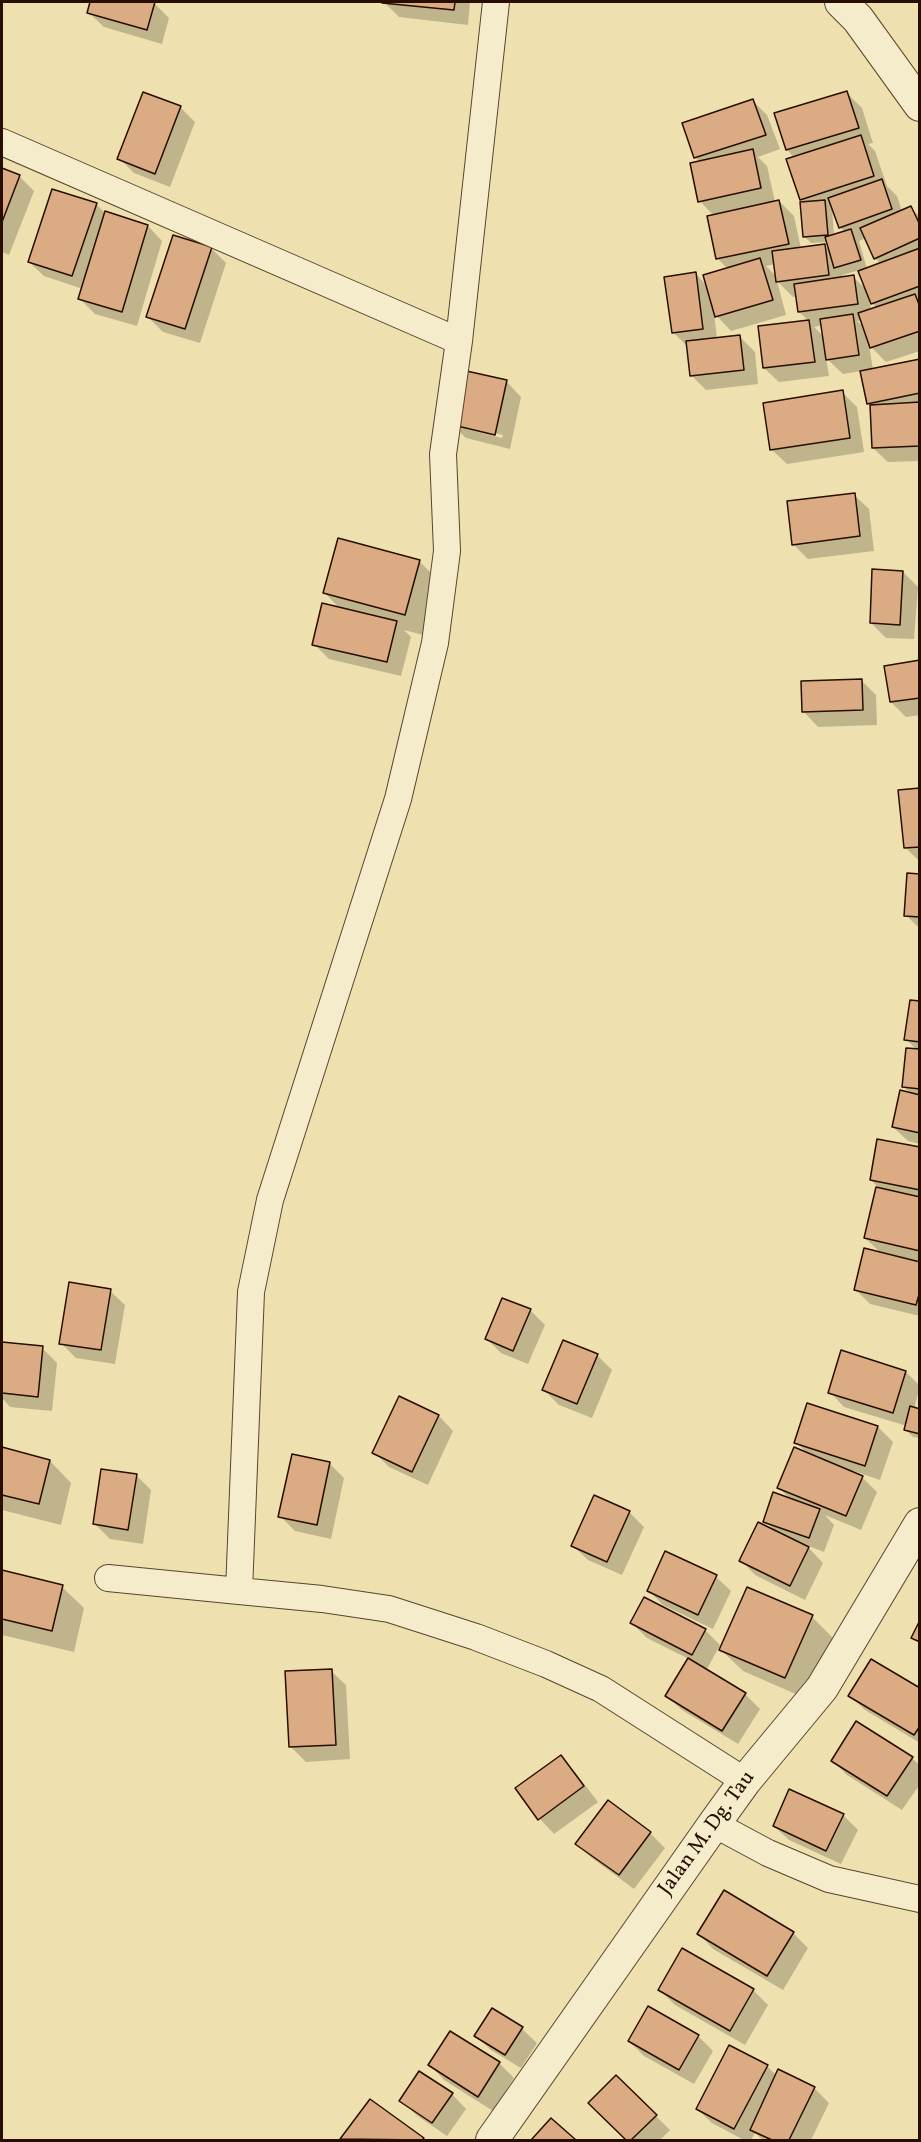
<!DOCTYPE html>
<style>
body{margin:0}
#map{position:relative;width:921px;height:2142px;overflow:hidden;background:#efe1af;font-family:Vollkorn,serif}
canvas{display:block}
.frame{position:absolute;inset:0;border:3px solid #270e00;pointer-events:none}
</style>
<div id="map">
<canvas width="921" height="2142"></canvas>
<div class="frame"></div>
</div>
<script>
const ctx = document.querySelector('canvas').getContext('2d');
ctx.lineJoin = 'round';
function fill(path, color) {
  ctx.fillStyle = color;
  ctx.fill(path, 'evenodd');
}
function stroke(path, color, width, dash) {
  ctx.strokeStyle = color;
  ctx.lineWidth = width;
  ctx.lineCap = dash ? 'butt' : 'round';
  ctx.setLineDash(dash || []);
  ctx.stroke(path);
}
function drawText(font, color, halo, rows, align = 'center') {
  ctx.font = font + ' Vollkorn,serif';
  ctx.lineWidth = 4.5;
  ctx.setLineDash([]);
  ctx.textBaseline = 'middle';
  ctx.strokeStyle = halo;
  ctx.fillStyle = color;
  for (const [text, x, y, turn = 0] of rows) {
    ctx.save();
    ctx.translate(x, y);
    ctx.rotate((+turn || 0) * Math.PI / 180);
    ctx.textAlign = isNaN(turn) ? turn : align;
    if (halo) ctx.strokeText(text, 0, 0);
    ctx.fillText(text, 0, 0);
    ctx.restore();
  }
}
fill(new Path2D(`
 M92 2H147L154 3 169 18 162 44 104 27 89 13Z
 M384 2H470L468 25 399 17Z
 M847 93 862 108 873 143 868 144 875 151 887 186 897 196 902 211 910 207 920 217V351L886 362 869 345 873 370 920 360V461L888 462 873 448 871 406 868 403 861 371 843 374 826 358 829 376 779 382 764 368 809 321 799 312 797 296 793 297 777 281 786 315 731 331 714 313 717 339 740 337 755 352 758 384 706 390 691 375 688 347 673 332 696 274 708 287 728 269 718 259 714 216 700 201V162L695 157 753 101 767 115 780 149 758 157 767 166 775 202 779 201 794 216 801 249 825 246 831 252 828 242 811 243 804 236 805 204 801 200 795 158 787 150ZM832 206 840 227 845 232 834 236ZM866 238 875 258 881 264 867 269 859 241ZM775 264 777 277 766 266ZM860 270 868 291 853 277 842 278V275ZM869 300 877 308 871 310ZM862 320 865 328 857 321ZM823 325 824 337 814 327Z
 M180 107 195 122 170 187 134 173 119 158Z
 M2 169 19 176 34 191 9 255 2 252Z
 M96 204 105 213 148 226 162 241 137 326 95 314 80 299 83 289 44 276 29 262Z
 M211 248 226 263 200 343 163 332 148 317Z
 M507 382 521 397 510 449 466 438 451 424ZM466 426 503 435 502 438 466 429Z
 M842 392 857 407 864 452 787 464 772 450Z
 M854 495 869 509 874 551 808 559 793 544Z
 M419 561 441 583 427 636 404 630 411 637 401 676 329 659 314 644 340 609 325 593Z
 M903 572 918 587 914 639 886 638 871 623Z
 M920 662V715L906 717 891 702Z
 M861 680 876 695 877 725 818 727 804 712Z
 M920 789V862L905 847Z
 M920 876V929L906 915Z
 M920 1002V1144L908 1141 893 1127 911 1094 903 1086 917 1050 906 1039Z
 M920 1149V1316L870 1304 855 1289 882 1254 865 1238 881 1190 871 1180Z
 M110 1291 125 1305 115 1364 76 1358 61 1343Z
 M530 1310 545 1325 528 1364 501 1353 486 1338Z
 M2 1344 42 1348 57 1363 52 1411 10 1407 2 1398Z
 M597 1355 612 1370 592 1418 559 1405 544 1390Z
 M906 1372 920 1386 914 1409 920 1410V1438L913 1437 906 1430 907 1426 844 1407 830 1392Z
 M400 1398 439 1416 453 1431 428 1485 389 1467 374 1452Z
 M808 1405 878 1427 893 1442 880 1480 854 1471 853 1473 862 1477 877 1492 861 1530 825 1515 834 1525 824 1552 806 1545 823 1563 805 1600 755 1575 741 1560 774 1530 765 1521 791 1500 779 1488 809 1455 796 1442Z
 M2 1449 50 1461 71 1483 61 1525 2 1510Z
 M330 1464 344 1478 331 1539 295 1531 280 1516Z
 M136 1475 151 1490 143 1544 110 1539 95 1524Z
 M629 1512 644 1527 622 1575 588 1560 573 1546Z
 M666 1553 716 1577 731 1591 713 1629 663 1605 648 1590Z
 M2 1572 62 1587 84 1608 74 1652 2 1635Z
 M812 1617 833 1638 807 1699 743 1671 721 1650Z
 M632 1623 705 1630 720 1645 706 1671 745 1694 760 1709 738 1744 682 1710 667 1696 689 1659 647 1638Z
 M331 1671 346 1685 350 1759 306 1762 291 1747Z
 M920 1690V1743L865 1710 850 1696Z
 M560 1757 575 1772 598 1802 554 1834 540 1819 517 1789Z
 M912 1758 920 1766V1784L902 1810 847 1775 832 1760Z
 M843 1815 858 1830 841 1864 789 1840 774 1826Z
 M650 1833 665 1848 634 1889 592 1858 577 1844Z
 M793 1933 808 1948 783 1990 713 1949 699 1934Z
 M660 1990H753L768 2005 745 2045 675 2005Z
 M648 2008 698 2036 713 2051 694 2084 644 2056 629 2041Z
 M522 2029 537 2043 521 2068 491 2050 476 2036Z
 M499 2063 514 2078 493 2111 444 2080 430 2065Z
 M767 2066 777 2076 814 2088 829 2103 811 2140H763L755 2133 751 2140H744L712 2123 697 2109Z
 M616 2077 670 2130 660 2140H628L590 2103Z
 M452 2094 466 2109 447 2136 416 2115 401 2100Z
 M371 2101 423 2139 424 2140H343L342 2139Z
 M551 2121 574 2140H533Z`), '#0003');
const building = new Path2D(`
 M90 2H155L147 30 87 13Z
 M383 2H455L454 10 382 3Z
 M847 91 859 128 786 150 774 113Z
 M143 92 181 106 155 174 117 159Z
 M753 99 766 135 694 158 682 123Z
 M861 135 874 176 800 200 786 159Z
 M753 149 761 188 698 202 690 163Z
 M2 168 20 175 2 222Z
 M882 179 892 209 839 228 828 198Z
 M52 189 97 203 72 276 28 262Z
 M779 200 789 244 716 259 707 216Z
 M825 200 828 235 803 237 800 202Z
 M911 206 920 225V238L874 259 860 228Z
 M105 211 148 225 122 312 78 299Z
 M851 229 861 260 834 268 825 237Z
 M173 235 212 247 185 329 146 317Z
 M825 244 829 275 776 282 772 251Z
 M920 248V286L871 304 858 271Z
 M760 258 773 300 715 317 703 275Z
 M696 272 703 329 672 333 664 277Z
 M854 275 858 304 798 312 794 284Z
 M915 294 920 307V331L870 348 858 313Z
 M853 314 859 355 826 360 820 319Z
 M809 320 815 362 763 368 758 326Z
 M740 335 744 370 690 376 686 341Z
 M920 359V393L867 404 860 371Z
 M462 370 507 380 495 435 449 424Z
 M843 390 850 438 770 450 763 403Z
 M920 402V446L872 448 870 405Z
 M855 493 860 536 792 545 787 501Z
 M338 538 420 560 405 615 323 593Z
 M872 569 903 571 900 625 870 623Z
 M322 603 397 621 387 662 312 645Z
 M920 660V698L890 702 884 666Z
 M862 679 863 710 802 712 801 681Z
 M920 788V847L904 848 898 790Z
 M907 873 920 874V917L904 916Z
 M910 1000 920 1001V1042L904 1040Z
 M906 1048 920 1049V1089L902 1087Z
 M900 1090 920 1095V1133L892 1127Z
 M877 1139 920 1147V1190L870 1180Z
 M876 1187 920 1197V1251L864 1238Z
 M864 1248 920 1262V1291L916 1305 854 1290Z
 M69 1282 111 1289 101 1350 59 1344Z
 M502 1298 531 1309 513 1351 485 1339Z
 M563 1340 598 1354 577 1404 542 1390Z
 M2 1342 43 1346 38 1397 2 1393Z
 M841 1350 906 1371 893 1413 828 1393Z
 M399 1396 439 1415 412 1472 372 1453Z
 M807 1403 878 1426 865 1466 794 1443Z
 M910 1406 920 1409V1434L904 1430Z
 M2 1447 50 1460 39 1504 2 1495Z
 M794 1447 863 1476 846 1516 777 1488Z
 M292 1454 330 1462 317 1525 278 1517Z
 M101 1469 137 1474 128 1530 93 1524Z
 M773 1492 820 1509 809 1538 763 1522Z
 M594 1495 630 1511 607 1562 571 1546Z
 M758 1522 809 1547 790 1586 739 1561Z
 M665 1551 717 1575 698 1615 647 1591Z
 M2 1570 63 1585 52 1631 2 1619Z
 M747 1587 813 1615 785 1678 719 1650Z
 M644 1597 706 1629 692 1655 630 1623Z
 M920 1620V1642L911 1638Z
 M688 1658 746 1693 722 1731 665 1696Z
 M871 1659 920 1688V1726L914 1735 848 1696Z
 M332 1669 336 1745 289 1747 285 1671Z
 M856 1721 913 1757 887 1796 831 1761Z
 M561 1755 584 1786 538 1820 515 1788Z
 M789 1789 844 1814 826 1851 773 1826Z
 M608 1800 651 1832 619 1875 575 1844Z
 M724 1890 794 1932 767 1976 697 1934Z
 M682 1948 754 1989 730 2031 658 1990Z
 M648 2006 699 2035 679 2070 628 2041Z
 M492 2008 523 2027 505 2055 474 2036Z
 M450 2031 500 2062 478 2097 428 2065Z
 M729 2045 768 2065 734 2129 696 2109Z
 M778 2069 815 2087 789 2140H772L750 2130Z
 M419 2071 453 2093 432 2123 399 2101Z
 M616 2075 657 2115 631 2140H626L588 2103Z
 M370 2099 424 2138 422 2140 340 2139Z
 M551 2118 576 2140H531Z`);
fill(building, '#dbab84');
stroke(building, '#270e00', 1.5);
const minor = new Path2D(`
 M496 2 459 341 443 454 447 551 435 643 398 799 270 1200 251 1292 239 1591 322 1599 389 1609 476 1637 546 1664 601 1689 745 1781
 M2 142 459 341
 M108 1578 239 1591
 M714 1824 768 1853 829 1879 920 1899`);
const tertiary = new Path2D(`
 M841 2 858 19 920 105
 M492 2140 714 1824 745 1781 822 1688 920 1524`);
stroke(minor, '#59432c', 28);
stroke(tertiary, '#59432c', 34);
stroke(minor, '#f5eccb', 26);
stroke(tertiary, '#f5eccb', 32);
drawText('21px', '#270e00', '#f5eccb', [
 ["Jalan M. Dg. Tau",708,1834,-54]
]);
</script>
